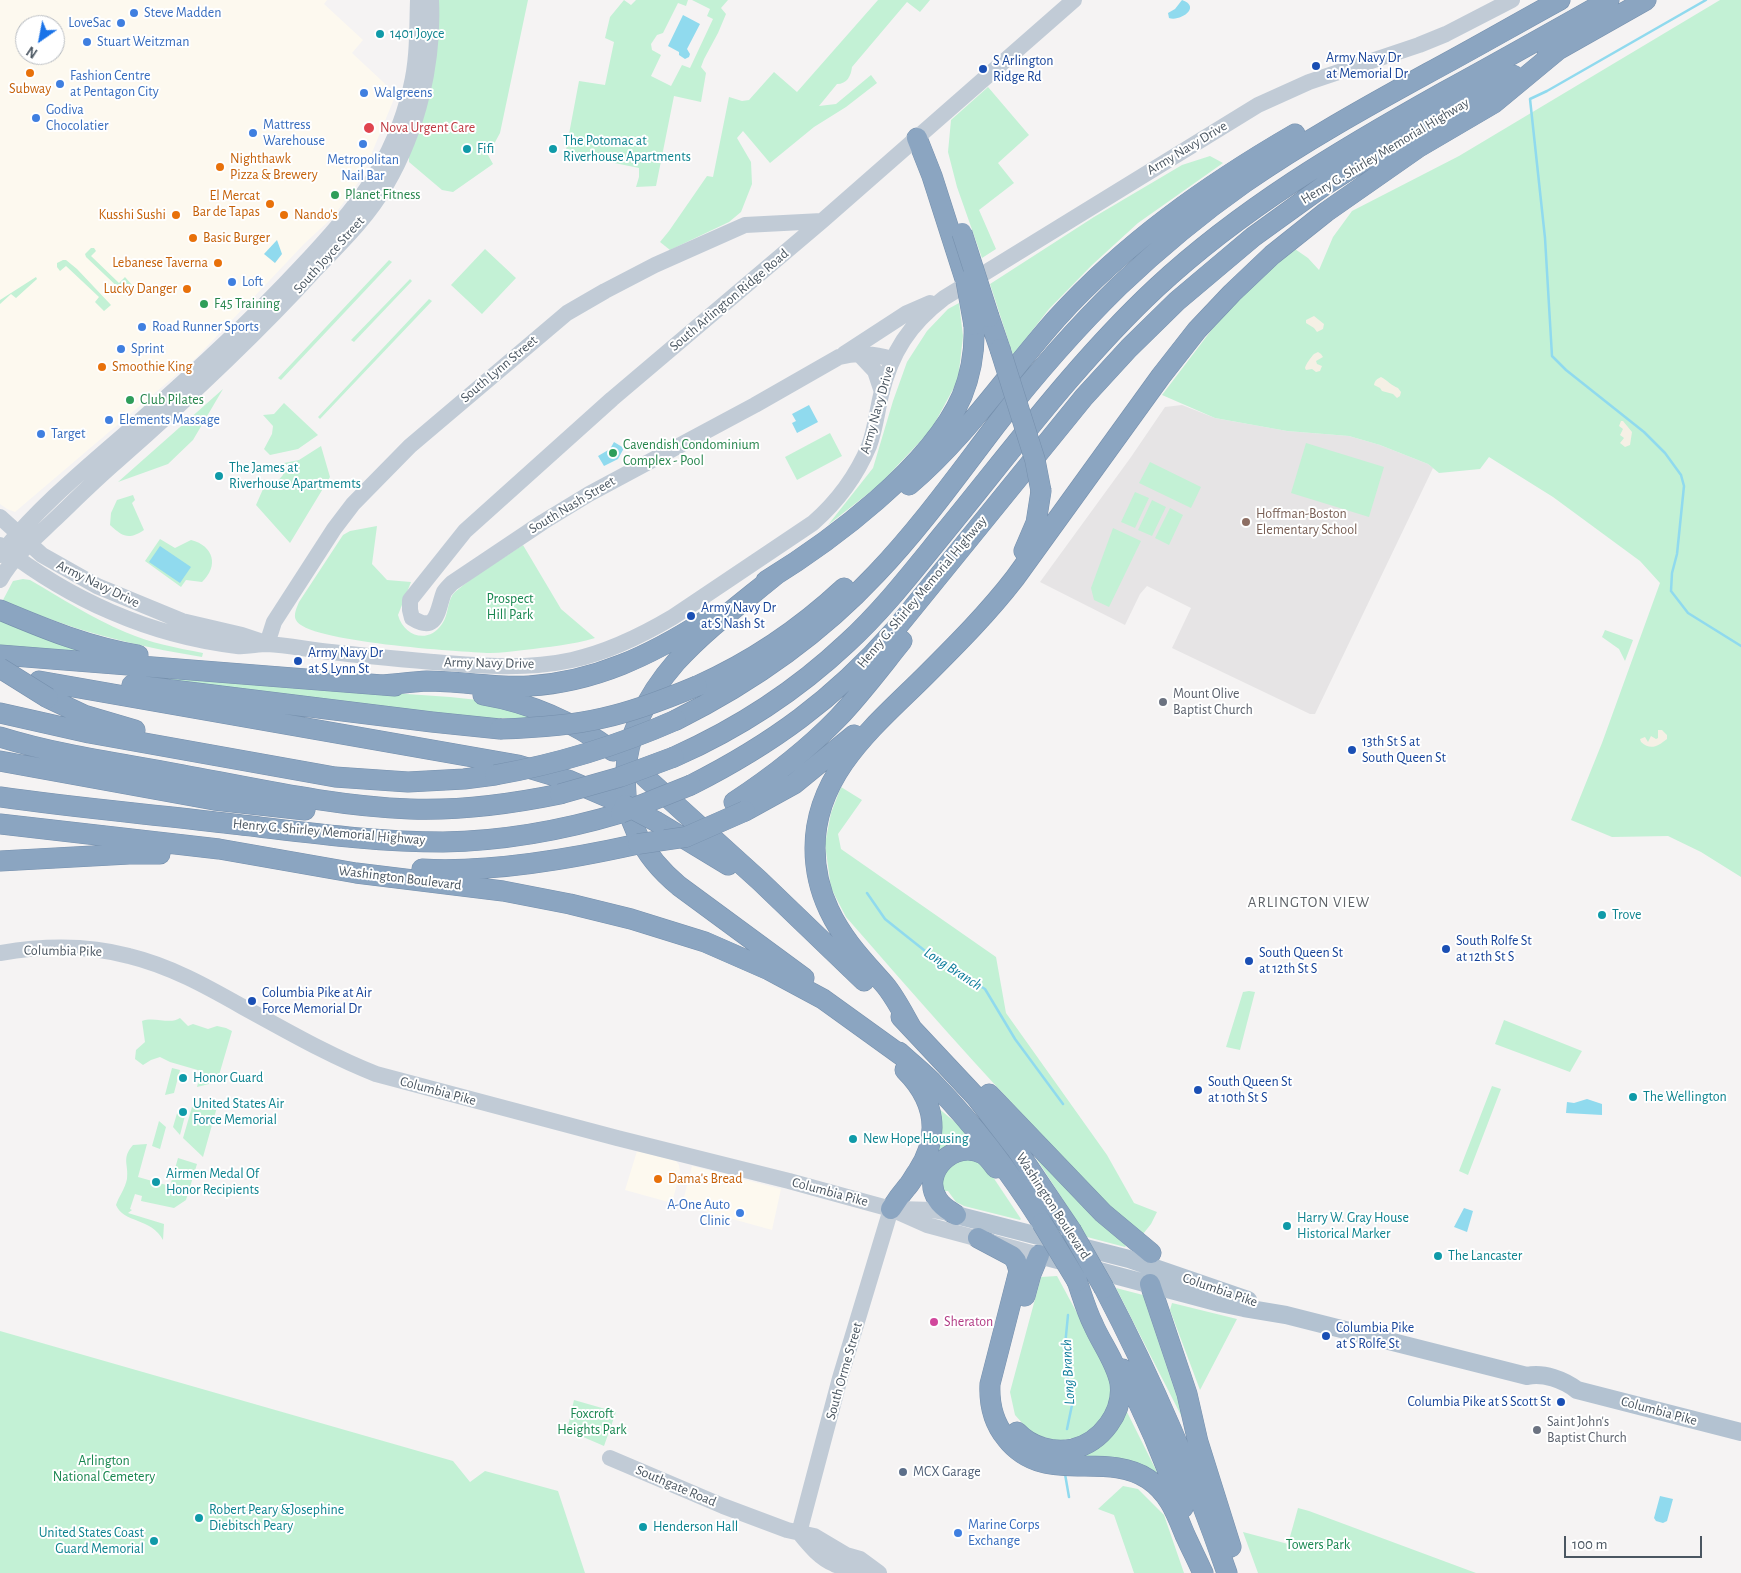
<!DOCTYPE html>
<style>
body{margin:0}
#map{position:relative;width:1741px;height:1573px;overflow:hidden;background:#f5f3f3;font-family:"Alegreya Sans",sans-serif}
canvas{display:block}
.north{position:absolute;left:15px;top:15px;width:50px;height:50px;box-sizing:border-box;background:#fff;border:1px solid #b7bbc0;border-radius:50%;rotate:213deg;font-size:14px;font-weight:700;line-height:20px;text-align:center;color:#4a5661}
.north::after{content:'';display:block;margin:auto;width:18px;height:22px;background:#1a73e8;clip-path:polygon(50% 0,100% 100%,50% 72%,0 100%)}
.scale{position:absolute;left:1564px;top:1536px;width:138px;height:22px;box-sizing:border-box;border:2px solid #4a5661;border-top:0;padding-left:6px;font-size:15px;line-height:18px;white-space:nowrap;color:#4a5661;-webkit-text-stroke:4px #fff;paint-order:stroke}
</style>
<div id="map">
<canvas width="1741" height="1573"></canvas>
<div class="north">N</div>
<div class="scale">100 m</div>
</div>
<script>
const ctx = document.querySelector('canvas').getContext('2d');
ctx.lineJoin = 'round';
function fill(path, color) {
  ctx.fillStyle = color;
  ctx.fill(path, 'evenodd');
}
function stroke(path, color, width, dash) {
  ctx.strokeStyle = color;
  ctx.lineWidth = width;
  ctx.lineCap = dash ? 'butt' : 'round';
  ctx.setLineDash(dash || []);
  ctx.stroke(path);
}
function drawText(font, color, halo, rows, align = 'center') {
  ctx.font = font + ' "Alegreya Sans",sans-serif';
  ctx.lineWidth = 4;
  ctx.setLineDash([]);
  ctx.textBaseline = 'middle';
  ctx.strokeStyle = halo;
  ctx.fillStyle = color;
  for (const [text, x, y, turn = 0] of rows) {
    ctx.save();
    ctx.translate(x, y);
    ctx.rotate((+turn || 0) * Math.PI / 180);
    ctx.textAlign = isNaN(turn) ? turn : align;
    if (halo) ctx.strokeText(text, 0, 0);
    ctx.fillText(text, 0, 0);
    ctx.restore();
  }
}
fill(new Path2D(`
 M0 0H327L324 4 363 40 352 53 396 94 362 177 333 217 304 244 196 358 15 512 7 509 0 504ZM25 25H55V55H25Z
 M637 1151 676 1161 679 1165 680 1172 672 1203 625 1190Z
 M692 1166 781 1189 772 1230 682 1205Z`), '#fdf9ef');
fill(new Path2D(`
 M1182 405 1215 418 1287 431 1349 436 1380 445 1428 464 1433 468 1315 714H1310L1172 648 1191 608 1147 586 1140 594 1125 625 1040 582 1131 457 1165 407Z`), '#e6e4e5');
fill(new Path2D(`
 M437 0H528L500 133 488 155 493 164 453 192 442 190 409 162V154Z
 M624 0 631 5 636 0H688L686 6 678 3 663 33 657 35 651 44 652 50 661 55 651 76 671 86 682 65 690 68 713 19 707 16 710 9 692 0H728L721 8 726 14 718 33 704 59 701 67 706 73 701 102 674 96 656 186 636 187 639 177V168L570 154 566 150 579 81 605 85 614 42 605 38 610 17Z
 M878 0H930L920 12 907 2 852 67C851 76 847 84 837 84L819 106 836 104 871 75 877 83 846 107 814 127 770 163 743 131 737 138 751 162 752 184 741 212 729 222 670 250 660 242 669 231 707 176 713 177 729 97 742 101 749 100 774 72 797 92Z
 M1720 0H1741V877L1701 852 1668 836 1612 837 1571 820 1602 743 1660 583 1640 561 1553 497 1489 457 1480 469 1439 473 1428 464 1380 445 1349 436 1287 431 1215 418 1162 395 1213 328 1248 289 1292 247 1308 258 1319 270 1333 237 1352 211 1459 156Z
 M988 87 1029 135 998 163 1014 183 979 210 996 249 982 258 957 187 948 152 951 120Z
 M1210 156 1223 163 1138 223 1092 265 1049 309 1013 355 990 284 1094 217 1182 165Z
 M91 248H94L96 251 91 256 119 283 125 277 132 285 124 293 86 257 85 254Z
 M485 249 516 278 482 314 451 285Z
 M63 260H66L77 269 111 305 104 311 95 302 99 297 66 266 60 271 57 267V263Z
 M389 260 392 262 281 380 278 378Z
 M36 277 37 279 16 298 11 294 0 304V300Z
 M410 279 412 281 354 342 351 340Z
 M429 299 432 301 320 419 318 417Z
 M959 303 963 336 958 380 931 430 879 485 828 525 873 468 893 401 907 362 927 331 948 309Z
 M223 389 193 440 168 464 118 482Z
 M284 403 318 435 298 449 270 455 264 449 272 434 273 426 263 415 274 414Z
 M830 433 842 456 797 480 785 457Z
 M1306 443 1384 467 1369 517 1291 493Z
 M321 446 330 477 290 543 256 505 267 480 274 485 283 475 284 463 299 460Z
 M1150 462 1201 487 1191 508 1139 483Z
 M1135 492 1149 498 1135 528 1121 522Z
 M133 495 135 500 132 503 144 530C129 540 123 537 110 525L111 513 117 500Z
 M1152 500 1166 507 1152 536 1138 530Z
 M1170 508 1183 515 1169 545 1155 538Z
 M377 526 372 564 387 580 411 582 398 615C404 637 429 644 442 624 449 615 447 599 455 592 476 574 500 560 523 545L561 609 595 638C571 645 549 647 524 650 513 651 501 653 490 653 462 652 305 642 296 620 293 615 297 607 299 602L343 535 350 531Z
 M1113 528 1141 541 1109 607 1094 600 1091 588Z
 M160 539 175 548 191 540C214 546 219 566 202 582L186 580 181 587 145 561Z
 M23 579 30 580C61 598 92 618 125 632 150 643 177 648 203 653L202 657C134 646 66 629 3 600L13 581Z
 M0 618 78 648V651L0 646Z
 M1605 630 1633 640 1625 661 1619 649 1602 637Z
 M118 674 450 697 478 700 541 718H488L366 705Z
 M841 787 862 800 838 834 841 849 996 957 1006 1013 1107 1155 1134 1203 1157 1212 1151 1224 1143 1234C1111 1215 1077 1173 1051 1145 981 1071 913 994 846 917L831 888 825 844 831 813Z
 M1249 991 1255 992 1240 1050 1226 1047 1243 992Z
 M180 1018 188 1026 193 1024 208 1029 217 1026 226 1028 232 1031 217 1082 197 1087 201 1071 170 1062 160 1057 151 1060 143 1065 135 1059 136 1050 145 1042 142 1021C154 1016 170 1025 180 1018Z
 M1504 1020 1582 1051 1570 1072 1495 1044Z
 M172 1068 180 1070 174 1093 165 1095Z
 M1492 1086 1501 1089 1468 1175 1459 1171Z
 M219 1100 203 1157 183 1138 192 1107Z
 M937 1107 962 1128 976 1147 936 1153Z
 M187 1108 180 1135 173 1127 178 1110Z
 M159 1121 166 1127 160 1149 152 1146Z
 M147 1144 138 1177 170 1186 178 1158 197 1164 186 1200 174 1208 141 1201 142 1196 135 1194 130 1209 132 1210 128 1213 164 1224 163 1240C152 1218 123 1223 116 1205 119 1196 125 1189 127 1179 129 1164 121 1159 133 1145Z
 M967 1157 985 1165 1021 1219 1020 1220 964 1206 956 1202 948 1191H942L943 1177 949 1165Z
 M1039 1157 1126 1246 1125 1247 1087 1237 1036 1158Z
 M1057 1276 1109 1372 1112 1397 1102 1421 1084 1436 1058 1441 1032 1434 1015 1415 1010 1392 1041 1277Z
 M1116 1288 1143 1295 1187 1427Z
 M1172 1303 1237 1319 1200 1390 1170 1310Z
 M0 1331 453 1461 470 1482 485 1471 558 1491 585 1573H0Z
 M574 1400 616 1412 604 1446 567 1430Z
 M1124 1406 1160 1478 1058 1455Z
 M1123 1486 1138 1489 1164 1515 1184 1573H1134L1114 1515 1098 1509Z
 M1298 1508 1309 1511 1476 1573H1258L1243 1532 1288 1544Z`), '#c3f1d5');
fill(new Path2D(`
 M1314 316 1324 324 1323 329 1317 332 1314 328 1306 323V320Z
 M1318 352 1321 354 1323 357 1316 361 1317 364 1322 366 1320 371 1316 372 1312 369 1306 370 1305 368C1306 364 1311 357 1314 354Z
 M1381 377C1387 380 1392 386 1398 388L1401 392 1400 396 1397 398 1393 394 1382 391 1380 388 1374 385C1375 380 1377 379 1381 377Z
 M1621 421H1623L1632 432 1630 445 1625 447 1620 443 1624 438 1620 435 1623 429 1619 426Z
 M1658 730H1662L1667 735V739C1658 746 1651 751 1641 742L1640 739 1645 737 1648 742 1651 736 1656 739 1658 738Z`), '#f5f0e5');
fill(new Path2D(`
 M1182 0C1202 7 1180 22 1169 18L1168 13 1175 9Z
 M683 15 700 24 687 49 690 54 689 57 685 59 679 55V52L668 46Z
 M277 240 282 254 275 263 264 254Z
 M809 405 818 422 797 433 792 423 796 421 792 414Z
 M614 442 624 448 618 459 604 466 598 456 610 449Z
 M160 546 191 567 180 583 149 562Z
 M1587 1099 1602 1104V1115L1566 1113 1567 1102 1574 1103Z
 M1464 1208 1473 1211 1467 1232 1454 1227Z
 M1660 1496 1673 1499 1667 1521 1663 1523 1656 1521 1654 1518Z`), '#90daee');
stroke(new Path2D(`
 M1706 0 1547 91 1530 99 1545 238 1552 356 1566 370 1644 432 1665 453 1681 475 1684 486 1677 554 1672 573 1671 591 1688 613 1741 646
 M867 893 885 919 905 935 934 958 985 989 1015 1039 1063 1104
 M1067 1429 1072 1405 1064 1356 1068 1315
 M1065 1474 1069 1497`), '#90daee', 2.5);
const highway = new Path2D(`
 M1547 56 1646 0
 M917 138 932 176 965 279
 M989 317 1000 349
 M909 485C966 437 1007 374 1057 318 1125 243 1207 185 1295 134
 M1024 551 1036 523 1041 491
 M777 574C743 602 706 629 676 662 615 732 601 822 679 886L804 978
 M766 581C831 541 931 467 962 396 971 374 975 349 974 325
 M0 610C45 629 89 647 138 655
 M0 655 395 686
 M39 681 518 765 568 780 617 801
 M132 685 432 722 500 729
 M381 685C396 684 412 682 427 681 461 681 495 688 529 686 595 682 651 655 706 620
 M697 686C751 662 801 628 844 588
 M483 695C531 703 574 722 613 751
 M48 698 84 715 135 730
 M0 713 89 733 335 777 408 782 464 779 495 775
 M676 720C750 683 819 635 876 574 920 528 957 476 996 425 1034 376 1075 329 1119 286 1158 249 1200 214 1244 183 1303 142 1366 107 1428 73 1473 49 1516 24 1560 0
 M0 737C58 755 119 763 178 774 255 788 332 806 410 809 461 811 511 804 560 794
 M674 757C737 729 796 691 847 643 883 610 913 571 944 533 1012 450 1077 362 1156 288 1242 208 1342 149 1444 92 1499 62 1554 31 1609 0
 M0 761 214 800 305 810
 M644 776 760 881 864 981
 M691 785C772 744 834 699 894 631L1084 397 1129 348 1177 301 1253 237 1325 185 1382 149 1513 75
 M0 797C75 808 150 814 225 823 297 831 370 842 443 842 503 841 564 830 621 813
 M734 802C772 777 807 750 838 718 861 694 881 667 902 641
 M745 811 794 784 854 735
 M657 822 728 865
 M0 824 219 849 356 873 503 891 570 904 631 919 705 942 769 970 823 999 909 1061
 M0 861 129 854H160
 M422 869C491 873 570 859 638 844
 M901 1017 976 1097 1017 1150 1071 1230
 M911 1027C903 1013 895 997 885 985 864 961 843 940 829 910 820 891 815 869 815 848 815 772 877 724 926 675 957 644 988 613 1015 578L1161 376 1197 330 1232 293 1272 255 1326 212 1419 147 1494 103 1558 50
 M899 1052C912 1064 925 1074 936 1086 977 1128 1011 1174 1042 1223
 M989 1094 1103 1213 1151 1253
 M891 1209C896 1201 901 1194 907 1187 911 1183 914 1176 918 1171 941 1135 935 1100 905 1070
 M956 1215C950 1211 942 1207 938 1200 919 1173 955 1138 983 1154 988 1157 992 1163 996 1168
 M978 1238 1012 1256 1016 1261 1019 1271 990 1384C989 1404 993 1422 1006 1438 1044 1487 1104 1450 1148 1479 1169 1493 1176 1513 1185 1535 1191 1548 1197 1560 1203 1573
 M1150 1284 1187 1394 1198 1442 1231 1547
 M1104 1288C1152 1380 1193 1474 1227 1573
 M1025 1296 1031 1274 1039 1255
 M1123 1369 1154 1437 1183 1508
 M1017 1432C1031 1447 1053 1453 1073 1449 1101 1442 1124 1413 1120 1383 1116 1362 1101 1343 1093 1324 1086 1310 1082 1295 1077 1281`);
stroke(highway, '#7690ad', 21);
stroke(new Path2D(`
 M844 354 907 313 930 303
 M859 354 875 371 882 392
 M892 359C874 354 858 352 839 357L755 405 589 494 543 522 452 583C449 586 446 589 444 592 437 610 438 634 412 618L410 610V600L465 531 612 399 822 221 1074 0
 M0 517 42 555 97 586 182 621 242 635 263 642
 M0 545C68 599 150 636 237 646 247 647 257 644 267 644 288 645 310 650 331 652 365 656 399 659 433 662 480 666 526 670 572 660 608 652 641 636 673 617L813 523C838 501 856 477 869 446 875 430 877 412 881 395 891 352 910 324 944 298L1258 105 1309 82 1419 45 1446 34 1512 0
 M0 555C38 507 87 467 133 427 191 376 248 324 300 268 354 211 393 165 411 87 418 59 417 29 418 0
 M0 580C13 557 34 539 53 521 74 501 94 481 116 462 185 401 252 339 314 271 340 244 368 217 386 185 418 130 434 63 431 0
 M267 644 274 622 334 529 353 504 410 446 567 313 605 291 655 265 745 225 822 221
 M0 953C41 946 88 945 129 956 170 966 206 986 243 1007 287 1031 330 1056 376 1074L617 1138 789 1181 891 1209 927 1225 1039 1255
 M898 1209 933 1210 953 1214
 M610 1458 723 1506 787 1530 814 1536 846 1555 860 1559 879 1573
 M799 1533 840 1378 891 1209
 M801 1535C810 1546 820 1558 834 1564 842 1568 851 1569 860 1573`), '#c1cbd6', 16);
stroke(new Path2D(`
 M956 1215 1129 1259 1248 1300
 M1039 1255 1220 1303 1244 1308 1286 1315 1527 1376C1543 1372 1564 1380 1577 1390L1741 1432`), '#b3c2d1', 18);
stroke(highway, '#8ba5c1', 20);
const highwayBridge = new Path2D(`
 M962 233 989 317
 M966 281 974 325
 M1000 349 1035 460 1041 491
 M0 668 48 698
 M500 729C534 728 569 726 603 718 635 711 666 699 697 686
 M495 775C558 764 617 746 676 720
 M560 794 620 777 674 757
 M625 805 657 822
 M621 813 691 785
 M638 844 686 837 745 811
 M1042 1223 1077 1281
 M1071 1230 1104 1288`);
stroke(highwayBridge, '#7690ad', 21, []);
stroke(highwayBridge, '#8ba5c1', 20);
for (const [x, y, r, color] of [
 [134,13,5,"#3f7fe0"],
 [121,23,5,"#3f7fe0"],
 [380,34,5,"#0f9aa8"],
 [87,42,5,"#3f7fe0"],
 [1316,66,5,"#1a4fb4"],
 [983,69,5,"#1a4fb4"],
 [30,73,5,"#e8710a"],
 [60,84,5,"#3f7fe0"],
 [364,93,5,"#3f7fe0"],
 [36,118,5,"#3f7fe0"],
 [369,128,6,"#e0444e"],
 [253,133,5,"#3f7fe0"],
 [363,144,5,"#3f7fe0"],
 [467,149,5,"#0f9aa8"],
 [553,149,5,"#0f9aa8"],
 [220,167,5,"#e8710a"],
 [335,195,5,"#2e9e5b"],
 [270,204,5,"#e8710a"],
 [176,215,5,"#e8710a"],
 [284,215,5,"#e8710a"],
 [193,238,5,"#e8710a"],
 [218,263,5,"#e8710a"],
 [232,282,5,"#3f7fe0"],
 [187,289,5,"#e8710a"],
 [204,304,5,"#2e9e5b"],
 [142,327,5,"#3f7fe0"],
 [121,349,5,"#3f7fe0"],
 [102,367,5,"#e8710a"],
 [130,400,5,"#2e9e5b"],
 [109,420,5,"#3f7fe0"],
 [41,434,5,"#3f7fe0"],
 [613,453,5,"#2e9e5b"],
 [219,476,5,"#0f9aa8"],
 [1246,522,5,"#8d6e63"],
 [691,616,5,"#1a4fb4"],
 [298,661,5,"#1a4fb4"],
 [1163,702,5,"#6b7280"],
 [1352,750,5,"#1a4fb4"],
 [1602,915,5,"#0f9aa8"],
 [1446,949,5,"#1a4fb4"],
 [1249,961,5,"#1a4fb4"],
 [252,1001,5,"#1a4fb4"],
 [183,1078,5,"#0f9aa8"],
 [1198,1090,5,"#1a4fb4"],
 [1633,1097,5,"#0f9aa8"],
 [183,1112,5,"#0f9aa8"],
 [853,1139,5,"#0f9aa8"],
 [658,1179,5,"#e8710a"],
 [156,1182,5,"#0f9aa8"],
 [740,1213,5,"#3f7fe0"],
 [1287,1226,5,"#0f9aa8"],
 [1438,1256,5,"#0f9aa8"],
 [934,1322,5,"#d1479c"],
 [1326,1336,5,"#1a4fb4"],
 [1561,1402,5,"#1a4fb4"],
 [1537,1430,5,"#6b7280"],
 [903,1472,5,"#5c6f8a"],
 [199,1518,5,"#0f9aa8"],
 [643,1527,5,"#0f9aa8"],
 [958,1533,5,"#3f7fe0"],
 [154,1541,5,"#0f9aa8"]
]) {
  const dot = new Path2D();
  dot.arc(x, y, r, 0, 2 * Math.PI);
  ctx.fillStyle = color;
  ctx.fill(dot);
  stroke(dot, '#fff', 2);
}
drawText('14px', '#366cbe', '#fff', [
 ["Steve Madden",144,13],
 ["LoveSac",111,23,"right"],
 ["Stuart Weitzman",97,42],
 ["Fashion Centre",70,76],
 ["at Pentagon City",70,92],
 ["Walgreens",374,93],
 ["Godiva",46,110],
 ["Chocolatier",46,126],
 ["Mattress",263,125],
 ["Warehouse",263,141],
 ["Metropolitan",363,160,"center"],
 ["Nail Bar",363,176,"center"],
 ["Loft",242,282],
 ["Road Runner Sports",152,327],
 ["Sprint",131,349],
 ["Elements Massage",119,420],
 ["Target",51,434],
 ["A-One Auto",730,1205,"right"],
 ["Clinic",730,1221,"right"],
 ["Marine Corps",968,1525],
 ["Exchange",968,1541]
], 'left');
drawText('14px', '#0d838f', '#fff', [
 ["1401 Joyce",390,34],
 ["The Potomac at",563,141],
 ["Riverhouse Apartments",563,157],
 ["Fifi",477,149],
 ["The James at",229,468],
 ["Riverhouse Apartmemts",229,484],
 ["Trove",1612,915],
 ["Honor Guard",193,1078],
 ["The Wellington",1643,1097],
 ["United States Air",193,1104],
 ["Force Memorial",193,1120],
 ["New Hope Housing",863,1139],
 ["Airmen Medal Of",166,1174],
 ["Honor Recipients",166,1190],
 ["Harry W. Gray House",1297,1218],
 ["Historical Marker",1297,1234],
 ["The Lancaster",1448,1256],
 ["Robert Peary &Josephine",209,1510],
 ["Diebitsch Peary",209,1526],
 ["Henderson Hall",653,1527],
 ["United States Coast",144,1533,"right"],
 ["Guard Memorial",144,1549,"right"]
], 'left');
drawText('14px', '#164399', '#fff', [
 ["Army Navy Dr",1326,58],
 ["at Memorial Dr",1326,74],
 ["S Arlington",993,61],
 ["Ridge Rd",993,77],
 ["Army Navy Dr",701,608],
 ["at S Nash St",701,624],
 ["Army Navy Dr",308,653],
 ["at S Lynn St",308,669],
 ["13th St S at",1362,742],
 ["South Queen St",1362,758],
 ["South Rolfe St",1456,941],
 ["at 12th St S",1456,957],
 ["South Queen St",1259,953],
 ["at 12th St S",1259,969],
 ["Columbia Pike at Air",262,993],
 ["Force Memorial Dr",262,1009],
 ["South Queen St",1208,1082],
 ["at 10th St S",1208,1098],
 ["Columbia Pike",1336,1328],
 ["at S Rolfe St",1336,1344],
 ["Columbia Pike at S Scott St",1551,1402,"right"]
], 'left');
drawText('14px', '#c56008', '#fff', [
 ["Subway",30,89,"center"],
 ["Nighthawk",230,159],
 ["Pizza & Brewery",230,175],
 ["El Mercat",260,196,"right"],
 ["Bar de Tapas",260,212,"right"],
 ["Kusshi Sushi",166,215,"right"],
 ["Nando's",294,215],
 ["Basic Burger",203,238],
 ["Lebanese Taverna",208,263,"right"],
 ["Lucky Danger",177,289,"right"],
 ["Smoothie King",112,367],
 ["Dama's Bread",668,1179]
], 'left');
drawText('14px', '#be3a42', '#fff', [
 ["Nova Urgent Care",380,128]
], 'left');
drawText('14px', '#4a5661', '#fff', [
 ["Army Navy Drive",1187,148,-31],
 ["Henry G. Shirley Memorial Highway",1385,151,-31],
 ["South Joyce Street",329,255,-48],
 ["South Arlington Ridge Road",729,300,-40],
 ["South Lynn Street",499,369,-40],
 ["Army Navy Drive",877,410,-74],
 ["South Nash Street",572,505,-31],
 ["Army Navy Drive",98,584,26],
 ["Henry G. Shirley Memorial Highway",922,592,-50],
 ["Army Navy Drive",489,663,1],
 ["Henry G. Shirley Memorial Highway",329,832,5],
 ["Washington Boulevard",400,878,7],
 ["Columbia Pike",63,951,1],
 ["Columbia Pike",438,1091,15],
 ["Columbia Pike",830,1192,15],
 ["Washington Boulevard",1053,1206,57],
 ["Columbia Pike",1220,1290,19],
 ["South Orme Street",844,1371,-74],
 ["Columbia Pike",1659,1411,15],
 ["Southgate Road",676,1486,23]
]);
drawText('14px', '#27864d', '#fff', [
 ["Planet Fitness",345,195],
 ["F45 Training",214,304],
 ["Club Pilates",140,400],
 ["Cavendish Condominium",623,445],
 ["Complex - Pool",623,461]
], 'left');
drawText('14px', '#785e54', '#fff', [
 ["Hoffman-Boston",1256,514],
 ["Elementary School",1256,530]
], 'left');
drawText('14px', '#17864f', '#fff', [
 ["Prospect",510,599],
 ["Hill Park",510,615],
 ["Foxcroft",592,1414],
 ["Heights Park",592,1430],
 ["Arlington",104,1461],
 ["National Cemetery",104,1477],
 ["Towers Park",1318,1545]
]);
drawText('14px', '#5b616d', '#fff', [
 ["Mount Olive",1173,694],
 ["Baptist Church",1173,710],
 ["Saint John's",1547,1422],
 ["Baptist Church",1547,1438]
], 'left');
drawText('14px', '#b23c85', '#fff', [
 ["Sheraton",944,1322]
], 'left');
drawText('14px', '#4e5e75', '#fff', [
 ["MCX Garage",913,1472]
], 'left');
ctx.letterSpacing = '1px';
drawText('15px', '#5f6368', '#fff', [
 ["ARLINGTON VIEW",1309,902]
]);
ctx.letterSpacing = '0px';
drawText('italic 15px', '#0c7c9b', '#fff', [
 ["Long Branch",953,969,33],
 ["Long Branch",1068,1372,-93]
]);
</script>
